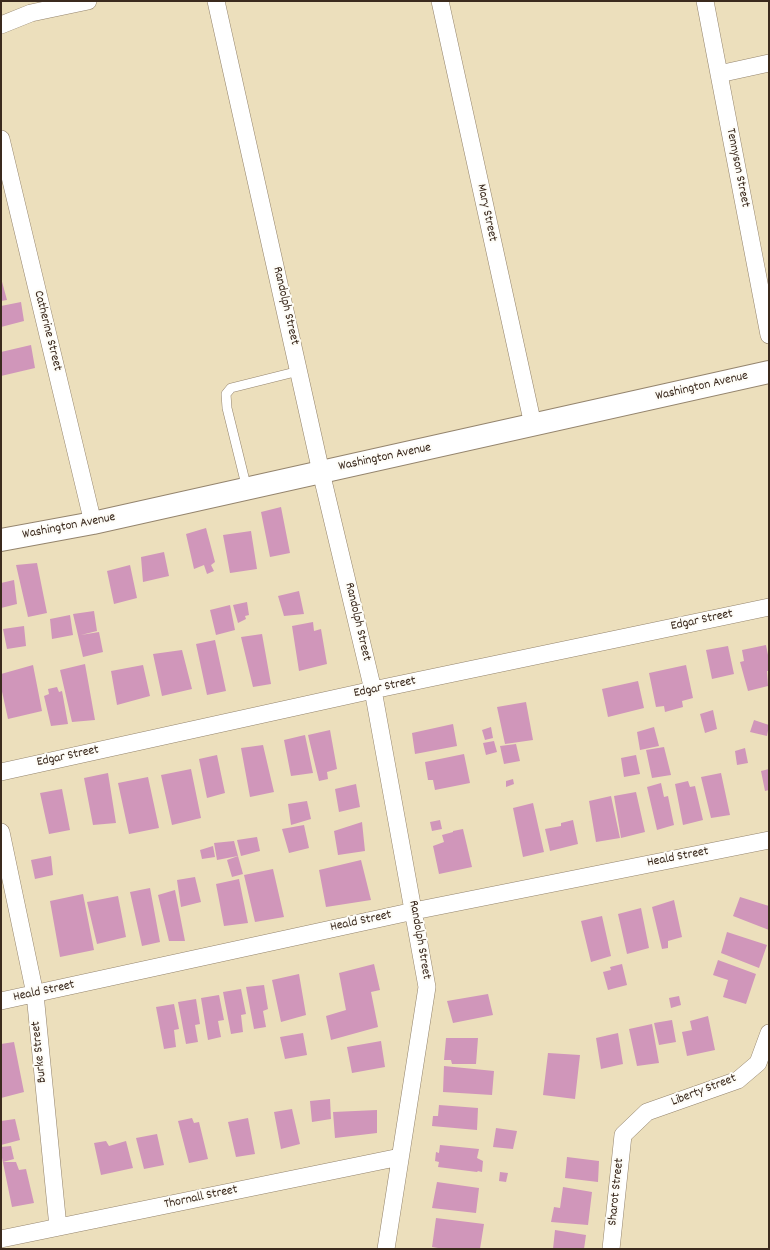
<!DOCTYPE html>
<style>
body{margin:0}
#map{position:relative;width:770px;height:1250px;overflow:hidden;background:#ecdfbc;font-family:Dekko,sans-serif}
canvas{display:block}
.frame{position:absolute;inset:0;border:2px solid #3b2a1e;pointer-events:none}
</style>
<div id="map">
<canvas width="770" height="1250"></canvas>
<div class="frame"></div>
</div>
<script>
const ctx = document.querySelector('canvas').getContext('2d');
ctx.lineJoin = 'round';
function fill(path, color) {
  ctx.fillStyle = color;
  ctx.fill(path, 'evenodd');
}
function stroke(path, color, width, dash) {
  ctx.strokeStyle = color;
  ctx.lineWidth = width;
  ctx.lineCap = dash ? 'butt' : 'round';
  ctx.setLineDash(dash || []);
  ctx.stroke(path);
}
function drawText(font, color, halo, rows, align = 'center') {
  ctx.font = font + ' Dekko,sans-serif';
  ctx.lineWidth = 4;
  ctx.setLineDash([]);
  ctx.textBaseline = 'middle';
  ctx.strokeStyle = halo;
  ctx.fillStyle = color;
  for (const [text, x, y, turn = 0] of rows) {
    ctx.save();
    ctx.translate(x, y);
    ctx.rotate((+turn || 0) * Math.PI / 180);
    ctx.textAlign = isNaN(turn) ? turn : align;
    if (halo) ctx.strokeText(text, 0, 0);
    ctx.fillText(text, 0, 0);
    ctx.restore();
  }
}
fill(new Path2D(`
 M1 278 7 300 1 301Z
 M21 302 24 321 1 327V306Z
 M31 345 35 368 1 376V352Z
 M281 507 290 553 270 557 261 512Z
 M206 528 215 562 211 565 214 571 207 574 204 565 194 569 186 534Z
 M251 531 257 569 230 573 223 535Z
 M164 552 169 576 143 582 141 557Z
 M37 563 47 613 28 617 16 565Z
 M130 565 137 598 114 604 107 571Z
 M14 580 17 604 1 608V583Z
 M299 591 304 614 284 616 278 596Z
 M247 602 249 615 245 616 246 619 238 623 233 605Z
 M230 605 235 630 216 635 210 610Z
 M94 611 97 631 81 635 99 632 103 652 83 657 73 614Z
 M70 615 73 635 52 639 50 619Z
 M313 622 314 631 321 629 327 664 299 671 292 626Z
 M24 626 26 646 7 649 3 629Z
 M262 634 271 684 253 687 241 637Z
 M215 640 226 691 207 695 196 644Z
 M766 645 769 660V671H767L768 686 748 691 740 662 744 661 742 650Z
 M728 646 734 674 712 679 706 650Z
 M182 650 192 689 162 696 153 654Z
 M85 664 95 720 72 722 60 670Z
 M33 665 42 711 8 719 1 687V674Z
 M143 665 150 696 117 705 111 671Z
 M686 665 693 698 682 701 683 707 665 712 664 706 656 707 649 673Z
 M638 681 644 708 608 717 602 689Z
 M57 687 59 692 62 691 68 724 51 726 44 696 49 694 48 689Z
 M526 702 533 740 505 744 497 707Z
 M713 710 717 729 705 733 700 714Z
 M754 720 769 725 767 736 750 732Z
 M453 724 457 746 415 754 412 733Z
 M491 727 493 738 485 740 482 730Z
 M654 727 659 746 640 750 637 732Z
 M330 730 337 769 327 772 328 779 319 781 308 735Z
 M305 735 313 773 291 776 284 740Z
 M494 741 497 752 486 755 483 743Z
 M516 744 520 761 504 764 500 746Z
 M263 745 274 792 250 797 241 748Z
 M664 747 671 775 652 778 646 750Z
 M745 748 748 763 737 765 735 751Z
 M464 754 470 783 435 790 433 780H428L425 762Z
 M217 755 225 793 207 798 199 759Z
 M636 755 640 774 624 777 621 758Z
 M191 769 201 818 172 825 161 775Z
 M769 769V790L765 791 761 771Z
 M108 773 116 823 93 825 84 778Z
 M721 773 730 815 711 818 701 777Z
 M148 777 159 828 129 834 118 783Z
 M513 779 514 784 506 787V781Z
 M688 781 690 787 695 786 703 820 683 825 675 784Z
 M661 783 664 797 668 796 674 825 657 830 647 787Z
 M356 784 360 807 339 812 335 789Z
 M62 789 70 830 49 834 40 793Z
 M636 792 645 832 621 838 614 796Z
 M611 796 620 838 596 842 589 801Z
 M307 801 311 819 291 825 288 804Z
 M533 803 544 852 523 857 513 808Z
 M440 820 442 829 432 831 430 822Z
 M573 820 578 844 550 851 545 829 561 826V823Z
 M362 822 365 851 338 855 334 831Z
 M304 825 309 848 289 853 282 829Z
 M463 829 472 867 439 874 433 846 444 842 442 835 453 832V831Z
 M257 837 260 851 241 856 237 840Z
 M234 841 238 856 217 860 214 843Z
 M213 846 215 857 202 859 200 850Z
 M51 856 53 875 35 879 31 860Z
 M238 856 243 874 232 877 227 860Z
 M361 860 371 900 326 907 319 870Z
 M273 869 284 917 255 922 244 875Z
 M195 877 201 902 181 907 177 880Z
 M239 879 248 923 224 926 216 884Z
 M150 888 160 942 142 946 130 892Z
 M175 890 185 941H169L158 895Z
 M83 894 94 950 60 957 50 901Z
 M118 896 126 937 97 944 87 902Z
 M740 897 769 906V930L733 916Z
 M674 900 682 937 668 941V948L662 949 652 907Z
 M641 908 649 948 627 954 618 914Z
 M602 916 611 956 591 962 581 921Z
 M727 932 767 945 759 968 721 953Z
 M718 960 756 974 746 1004 723 997 728 980 713 975Z
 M374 964 380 990 371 992 378 1027 331 1040 326 1016 346 1010 339 973Z
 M622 964 627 985 608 990 603 972 611 970 610 967Z
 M299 974 306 1015 281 1022 272 980Z
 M264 985 268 1009 263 1011 266 1027 254 1029 246 987Z
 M241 989 246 1014 241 1015 243 1032 231 1034 223 992Z
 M488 994 493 1015 453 1023 447 1001Z
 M219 995 224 1020 218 1021 221 1037 208 1040 201 998Z
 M679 996 681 1005 671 1008 669 998Z
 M196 999 200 1024 195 1025 198 1042 186 1044 178 1002Z
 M174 1004 179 1029 174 1030 176 1047 164 1049 156 1007Z
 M708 1016 715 1050 687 1056 682 1032 692 1030 690 1021Z
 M672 1020 676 1042 659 1045 654 1023Z
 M652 1024 659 1063 637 1066 629 1029Z
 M303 1033 307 1055 285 1059 280 1037Z
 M618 1033 623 1064 601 1069 596 1038Z
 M446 1038H478L476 1064H452L451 1060H444Z
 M381 1041 385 1067 352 1073 347 1047Z
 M14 1042 24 1092 1 1098V1044Z
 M548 1053 580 1055 575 1099 543 1095Z
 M444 1066 494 1071 492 1095 443 1092Z
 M330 1099 331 1119 312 1122 310 1101Z
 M439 1105 478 1108 477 1130 432 1126 433 1116H438Z
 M292 1109 300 1144 281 1149 274 1112Z
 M377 1110V1133L335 1138 333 1112Z
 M192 1118 194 1123 199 1122 208 1159 189 1163 178 1121Z
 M248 1118 255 1154 236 1157 228 1122Z
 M15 1119 20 1140 1 1145V1121Z
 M496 1128 517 1131 513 1149 493 1147Z
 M157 1134 164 1165 144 1169 136 1138Z
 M106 1141 109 1146 126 1141 133 1168 101 1175 94 1143Z
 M440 1145 479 1149 477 1158 483 1161 482 1172 478 1171 477 1172 438 1167 439 1162 435 1161 436 1152 439 1153Z
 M11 1146 14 1159 3 1162H16L19 1170 26 1169 34 1203 12 1207 1 1153V1147Z
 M567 1157 599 1161 598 1182 565 1178Z
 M500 1172 508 1173 506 1182 499 1181Z
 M437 1182 479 1188 476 1213 432 1208Z
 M563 1187 592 1192 588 1225 551 1222 554 1207 560 1208Z
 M436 1218 484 1224 480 1249H444L432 1247Z
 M555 1230 586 1235 584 1249H553Z`), '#d096ba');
const lane = new Path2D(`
 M247 489 227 408 226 394 231 388 299 371`);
const street = new Path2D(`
 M216 1 321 472 373 690 427 987 386 1249
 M440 1 533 425
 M705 1 769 335
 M1 25 31 13 88 1
 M719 74 769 63
 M1 139 93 523
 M1 772 373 690 769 607
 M1 832 35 994 58 1227
 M1 1001 414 911 769 840
 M1 1239 400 1157
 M611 1249 623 1135 647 1112 738 1080 758 1063 769 1033`);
const secondary = new Path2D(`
 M1 540 93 523 769 372`);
stroke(lane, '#94846d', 10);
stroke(street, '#94846d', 18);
stroke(secondary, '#94846d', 24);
stroke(lane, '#fff', 9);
stroke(street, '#fff', 17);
stroke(secondary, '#fff', 22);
drawText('13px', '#3b2a1e', '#fdfcf7', [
 ["Tennyson Street",737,168,79],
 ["Mary Street",486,213,78],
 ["Randolph Street",285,306,77],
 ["Catherine Street",47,331,76],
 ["Washington Avenue",702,387,-13],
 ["Washington Avenue",385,458,-12],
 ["Washington Avenue",69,527,-11],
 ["Edgar Street",702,621,-12],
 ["Randolph Street",357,622,77],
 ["Edgar Street",385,688,-12],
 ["Edgar Street",68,757,-12],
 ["Heald Street",678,858,-11],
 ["Heald Street",361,922,-12],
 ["Randolph Street",419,940,80],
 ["Heald Street",44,992,-12],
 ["Burke Street",40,1052,-96],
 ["Liberty Street",704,1091,-21],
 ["Sharot Street",617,1192,-84],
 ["Thornall Street",201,1198,-12]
]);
</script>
